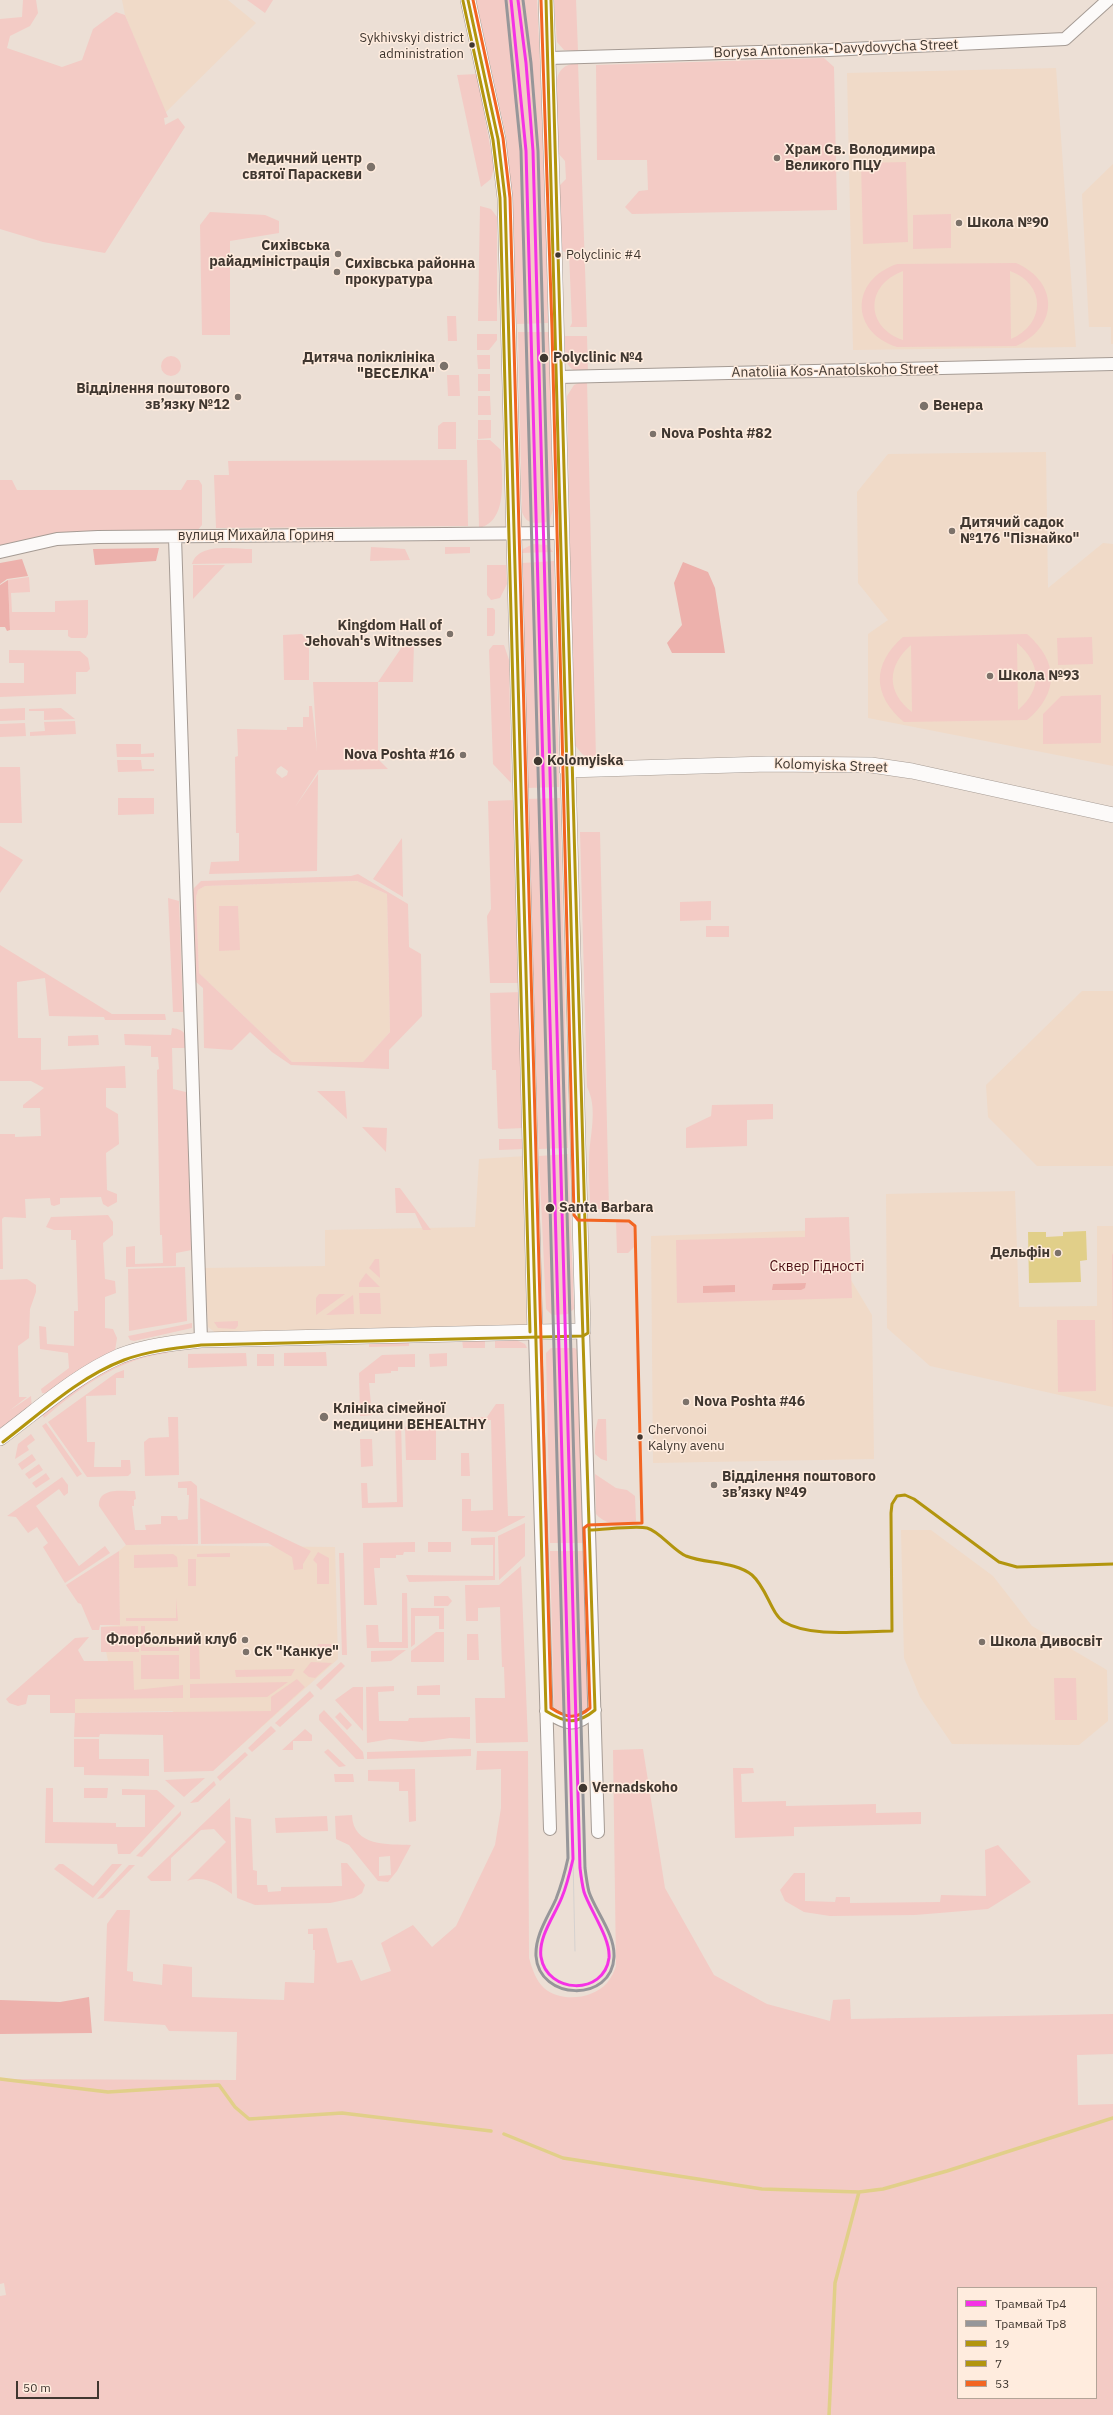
<!DOCTYPE html>
<meta charset="utf-8">
<style>
body{margin:0}
#map{position:relative;width:1113px;height:2415px;overflow:hidden;background:#ecdfd5;font-family:"IBM Plex Sans",sans-serif}
canvas{display:block}
.legend{position:absolute;left:957px;top:2287px;width:140px;height:112px;box-sizing:border-box;background:#ffecde;border:1px solid #b3a498;margin:0;padding:5px 7px;list-style:none;font-size:12px;color:#403730}
.legend li{display:flex;align-items:center;gap:8px;height:20px}
.legend b{width:20px;border:1px solid #b3a498}
.scale{position:absolute;left:16px;top:2381px;width:83px;height:18px;box-sizing:border-box;border:2px solid #403730;border-top:0;padding-left:5px;font-size:12px;line-height:14px;white-space:nowrap;color:#403730;-webkit-text-stroke:3px #ffecde;paint-order:stroke}
</style>
<div id="map">
<canvas width="1113" height="2415"></canvas>
<ul class="legend">
<li><b style="height:5px;background:#f532e5"></b>Трамвай Тр4</li>
<li><b style="height:5px;background:#969699"></b>Трамвай Тр8</li>
<li><b style="height:5px;background:#b2950e"></b>19</li>
<li><b style="height:5px;background:#b2950e"></b>7</li>
<li><b style="height:5px;background:#f26522"></b>53</li>
</ul>
<div class="scale">50 m</div>
</div>
<script>
const ctx = document.querySelector('canvas').getContext('2d');
ctx.lineJoin = 'round';
function fill(path, color) {
  ctx.fillStyle = color;
  ctx.fill(path, 'evenodd');
}
function stroke(path, color, width, dash) {
  ctx.strokeStyle = color;
  ctx.lineWidth = width;
  ctx.lineCap = dash ? 'butt' : 'round';
  ctx.setLineDash(dash || []);
  ctx.stroke(path);
}
function drawText(font, color, halo, rows, align = 'center') {
  ctx.font = font + ' "IBM Plex Sans",sans-serif';
  ctx.lineWidth = 3;
  ctx.setLineDash([]);
  ctx.textBaseline = 'middle';
  ctx.strokeStyle = halo;
  ctx.fillStyle = color;
  for (const [text, x, y, turn = 0] of rows) {
    ctx.save();
    ctx.translate(x, y);
    ctx.rotate((+turn || 0) * Math.PI / 180);
    ctx.textAlign = isNaN(turn) ? turn : align;
    if (halo) ctx.strokeText(text, 0, 0);
    ctx.fillText(text, 0, 0);
    ctx.restore();
  }
}
fill(new Path2D(`
 M122 0H228L256 23 165 113 125 15Z
 M1056 68 1076 347 853 350 847 73Z
 M1113 164V344H1111V327H1089L1082 194Z
 M1046 452 1048 588 1103 543 1113 544V766L868 718V634L888 620 858 583 857 492 888 454Z
 M357 881 387 894 390 1032 363 1062H292L199 973 196 897 198 890 205 886Z
 M1082 991H1113V1166H1037L988 1117 986 1085Z
 M526 1156 529 1313 525 1325 515 1329 216 1333 208 1327 205 1268 325 1266V1230L475 1227 479 1159Z
 M1015 1191 1019 1307 1097 1306V1226H1113V1407L930 1366 887 1328 886 1194Z
 M821 1230 872 1315 874 1459 653 1463 651 1236Z
 M901 1530H931L993 1576 1032 1626 1107 1670 1108 1721 1079 1745 952 1744 920 1697 904 1658Z
 M126 1545 335 1547 338 1659 235 1751 172 1711 75 1713V1699L108 1661 101 1627 120 1625 119 1551Z`), '#f0dac8');
fill(new Path2D(`
 M23 0H36L38 13 30 26 10 36 7 48 62 67 82 60 93 29 116 12 125 15 168 117 164 118 165 125 178 118 185 127 105 253 43 242 0 229V19L22 17Z
 M247 0H273L265 13Z
 M476 0H537L544 151 548 323 517 324 513 214 506 136Z
 M554 0H576L578 51 564 50 557 42Z
 M824 58 834 67 837 210 632 214 625 207 639 191 648 190 647 160H597L596 65Z
 M578 63 587 327H570L572 323 569 254 563 251 561 247 559 186 566 179 565 161 558 153C558 137 553 84 559 73 564 65 570 64 578 63Z
 M477 74 494 168 491 179 481 187 457 75Z
 M906 162 908 242 863 244 861 163Z
 M480 206 491 209 497 217V321H478Z
 M210 212 265 215 279 221V233L230 241V335H202L200 225Z
 M951 214V248L913 249V215Z
 M1016 263C1059 282 1059 327 1016 346L897 347C850 332 850 280 897 264ZM903 271V340C865 327 865 285 903 271ZM1010 271C1046 284 1046 324 1011 339Z
 M447 316H456L457 341H448Z
 M518 332H549L553 510 549 522C536 523 527 526 522 512Z
 M477 334H497V340L489 350H477Z
 M565 336H587L588 375C562 370 565 358 565 336Z
 M477 355H490V369H478Z
 M161 366a10 10 0 1 1 20 0a10 10 0 1 1-20 0Z
 M478 374H490V391H478Z
 M447 375H459L460 396H448Z
 M584 381H587L596 759 594 761 582 754 574 744 567 396 574 385Z
 M478 396H490L491 415H478Z
 M478 420H491V438L478 439Z
 M443 422H456V449H438V426Z
 M477 440H490L501 450C501 473 510 521 479 528Z
 M467 460 468 526 216 528 214 475H229L228 461Z
 M0 480H12L17 490H181L187 480H199L202 485V525L197 531 0 548Z
 M533 544 548 545 553 552 522 553 523 549Z
 M371 547 405 549 410 560 370 561Z
 M445 547H470V553L445 554Z
 M252 549V563L192 564C198 542 234 549 252 549Z
 M554 561 559 787 527 788 522 563Z
 M193 565H225L193 599Z
 M487 565H506L507 584 500 598 491 600 487 595Z
 M29 577 30 592 11 593 12 612H55V601L88 600V634L86 638H71L68 636V630H10L8 580Z
 M487 608H493L495 610V633L493 636H487Z
 M302 634 309 643V680H284L283 635Z
 M1027 634C1059 662 1059 693 1027 720L904 722C872 695 872 664 903 637ZM1017 643C1041 663 1043 689 1018 710ZM911 645 912 712C886 692 887 666 911 645Z
 M1092 637 1093 664 1058 665 1057 638Z
 M406 641H414L413 682H378V759L388 769 319 770 295 807 318 774 317 871 209 874 211 862 239 861V833H236L235 757 238 756 237 729 287 730V727H303V717H309V706H312L317 752 313 682H378ZM281 766 288 771 287 775 282 778 276 773 277 769Z
 M493 645H504L509 660 511 783 493 764 489 650Z
 M9 650 80 651 88 658 90 669 87 672H76V694L0 697V683H24V663H9Z
 M1101 695V743L1043 744V714L1061 696Z
 M25 708V720L0 721V709Z
 M61 708 75 719 44 720V711H29V709Z
 M75 721 76 734 30 736V732L45 731 44 722Z
 M25 723 26 736 0 737V724Z
 M116 744H141V754L154 753V757H117Z
 M117 760H141L142 769H154V771L118 772Z
 M0 767H20L22 823H0Z
 M118 798H154V814L118 815Z
 M560 798 568 1148 539 1149 527 799Z
 M515 800 521 983H490L487 916 491 909 488 801Z
 M580 832H600L609 1209H595L590 1204C590 1189 588 1173 589 1157 590 1135 598 1108 587 1087Z
 M402 838 403 897 373 879Z
 M0 846 23 860 0 893Z
 M358 874 408 904 409 947 421 954 422 1016 389 1050V1069L291 1065 272 1052 250 1032 232 1050 204 1048 203 988 196 982 192 895 194 888 201 881 351 876ZM357 881 387 894 390 1032 363 1062H292L199 973 196 897 198 890 205 886Z
 M168 898 179 901 183 1012H173Z
 M711 901V920L680 921V902Z
 M219 906H238L240 950 219 951Z
 M706 926H729V937H706Z
 M0 945 112 1014H165L166 1020H105L104 1017 49 1016 45 978 17 982 18 1038H41V1070L125 1066 126 1088H106V1107L118 1114 119 1144 106 1153 107 1190 117 1194V1202L108 1207 103 1204 101 1197 60 1198V1204L54 1206 51 1205 50 1198 25 1199 26 1218 4 1217 2 1219 3 1269H0V1134H15V1137L41 1136 40 1108H23V1105L44 1088 31 1081H0Z
 M522 992 524 1128 500 1129 498 1128 496 1070H492L490 993Z
 M172 1028C186 1030 186 1034 187 1048H172L173 1089 190 1093 197 1249 176 1253V1266L126 1267V1247L135 1246V1264L163 1263 162 1235H160L157 1070 159 1069 158 1057H151V1046L125 1045 124 1034 171 1035Z
 M98 1035 99 1045 68 1046V1036Z
 M317 1091H345L347 1119Z
 M773 1104V1119L747 1120V1146L686 1148V1128L711 1116 712 1105Z
 M362 1127 387 1128 386 1152Z
 M499 1139H522L523 1149 499 1150Z
 M568 1154 574 1309 568 1314 552 1315 546 1309 539 1156Z
 M395 1188H400L431 1230H423L415 1213H396Z
 M108 1215 113 1222V1235L103 1243 105 1279 115 1281 116 1293 105 1297V1328L113 1329 117 1338 115 1351 50 1394 42 1393 41 1389 69 1368 68 1353 40 1349 39 1326 46 1327 47 1344 74 1346V1311H78L76 1240H71V1230H54L46 1227 51 1217Z
 M849 1217 852 1298 677 1303 676 1240 805 1237V1218Z
 M616 1220H625L633 1227 634 1247 628 1253H617Z
 M1113 1253V1385L1112 1255Z
 M375 1259H379L380 1278 369 1268Z
 M185 1267 187 1321 129 1331 128 1269Z
 M366 1273 380 1287H359V1283Z
 M27 1279 36 1285V1292L30 1309 29 1338 18 1346 19 1397H27L9 1411 31 1396 32 1410 0 1433V1280Z
 M359 1293H380L381 1314H360Z
 M319 1294H345L316 1315V1298Z
 M353 1295 354 1314 326 1315Z
 M1057 1320H1095L1096 1391 1058 1392Z
 M238 1321V1326L235 1329 218 1328 214 1322Z
 M192 1323V1328L134 1341 130 1340 128 1336Z
 M462 1339H485V1348H463Z
 M495 1339H514L525 1344 527 1348H495Z
 M409 1340V1346L369 1347V1341Z
 M551 1348H575L578 1351 583 1543H550L546 1353Z
 M167 1351 168 1353C120 1358 79 1388 44 1418L42 1414C78 1385 120 1356 167 1351Z
 M326 1352 327 1366H284V1353Z
 M246 1353 247 1366 188 1368V1354Z
 M447 1353V1366L430 1367 429 1354Z
 M257 1354H274V1366H257Z
 M415 1354V1367H398V1371H391V1373L375 1374V1383H369L372 1415 360 1416 359 1373 382 1355Z
 M124 1370V1378H116V1395L86 1396 87 1442H95L94 1467H121V1460H130L131 1473 128 1476 87 1477 48 1422 116 1373Z
 M496 1404H504L508 1516H525V1517L496 1532 462 1531V1499H471V1511L493 1510 491 1420 469 1421V1427H461V1418L487 1417Z
 M168 1417H178L179 1475 145 1476 144 1442 149 1438 169 1437Z
 M598 1419H606L607 1461 601 1459 595 1454V1432Z
 M395 1420H401L403 1507 362 1508 361 1483H367L368 1503 397 1502Z
 M46 1423 82 1474 77 1477 42 1426Z
 M436 1426V1460H406L405 1427Z
 M31 1434 35 1440 27 1446 29 1450 15 1459 18 1444Z
 M360 1439H372L373 1466 361 1467Z
 M461 1453H469L470 1476H461Z
 M32 1454 36 1460 22 1470 18 1464Z
 M39 1464 43 1470 29 1479 25 1474Z
 M46 1473 50 1479 36 1488 32 1483Z
 M595 1474 616 1488 627 1490 635 1496 636 1521C623 1527 605 1525 596 1514Z
 M62 1477 68 1485V1493L64 1496 59 1489 36 1506 79 1566 105 1546 110 1553 65 1583 43 1547 48 1543 37 1527 28 1533 16 1517 7 1516Z
 M191 1481 197 1486 198 1544 126 1545 99 1506C98 1487 122 1491 135 1491L136 1499 134 1500V1506H132L135 1530H146L145 1525 161 1524V1516H177L178 1520 188 1519 189 1495H187V1488H178V1482Z
 M200 1498 311 1551 303 1564V1569L294 1570 292 1557 268 1543 201 1544Z
 M525 1523V1556L499 1580 498 1536Z
 M495 1537V1580L409 1582 406 1575 493 1576V1545H471V1538Z
 M415 1542V1552H404L403 1555H396V1558H380V1568H374L377 1605H364L363 1543Z
 M428 1542H451V1552H428Z
 M119 1551 120 1625H100L99 1630H92L81 1604 78 1603 66 1585Z
 M550 1551H583L588 1707C579 1719 562 1719 554 1707Z
 M318 1552 329 1558V1584H317V1564L313 1560Z
 M230 1553V1557H197V1554Z
 M339 1553H344L347 1655H342Z
 M173 1554 177 1557 178 1567 134 1568V1555Z
 M188 1559H196V1586H188Z
 M521 1566 528 1742 476 1743 475 1698H505L504 1667H502L500 1607 478 1608V1621H466L465 1585H499Z
 M402 1593H407L408 1648H367L366 1625H378L379 1642H402Z
 M434 1596H448L452 1601 448 1606H434Z
 M176 1598 178 1621H126V1618H176Z
 M411 1608H444V1629H439V1616H415V1644L411 1647Z
 M138 1626 139 1652H101V1627Z
 M141 1626H145V1647H179V1651H141Z
 M436 1632H444V1662H411V1651Z
 M467 1634H478L479 1660H467Z
 M89 1637 78 1650 84 1661H133L134 1690 183 1685V1698L75 1699V1713L271 1711V1697L297 1679 305 1687 213 1771 164 1772 163 1735 100 1734 99 1737H74L75 1713H50V1695H28L26 1704 18 1706 9 1703 6 1699 75 1638Z
 M190 1643H199L200 1679H190Z
 M318 1644H333L332 1655H316Z
 M406 1650 391 1661 371 1662V1651Z
 M141 1655H179V1679H141Z
 M311 1662 332 1663 315 1678 309 1677 303 1672Z
 M341 1662 345 1666 321 1690 316 1685Z
 M295 1669 291 1676 236 1677 235 1670Z
 M1054 1678H1076L1077 1720H1055Z
 M288 1682 267 1697 190 1698V1684Z
 M440 1685V1695H417V1686Z
 M394 1686V1691L378 1692 379 1721H408L409 1718 470 1717V1739L450 1738 422 1742 390 1739 367 1743 366 1687Z
 M353 1687H363V1731L335 1700Z
 M310 1691 314 1696 280 1727 275 1723Z
 M324 1710 363 1752 364 1759H356L319 1720V1715Z
 M340 1712 352 1725 347 1730 335 1717Z
 M271 1726 276 1731 252 1752 248 1748Z
 M305 1729 312 1735V1741H293V1750H282Z
 M74 1739H99V1759H149V1776L84 1775V1767H74Z
 M328 1749 346 1766 339 1767 324 1752Z
 M471 1749V1756L367 1759V1752Z
 M643 1749 665 1888 714 1975 767 2004 830 2021 833 2000 850 1999 851 2019 1113 2014V2054L1077 2055 1078 2105 1113 2104V2415H0V2296L6 2295 4 2283 0 2284V2079L236 2080 237 2032 169 2031 165 2025 104 2021 107 1924 117 1910H130L127 1971 133 1972V1981L162 1985 163 1964 192 1967V1997L284 2000 285 1982 314 1983 315 1950H313V1934H308V1929L327 1928 337 1963 352 1960 361 1981 391 1971 381 1943 413 1925 432 1947 456 1926 495 1845 501 1808V1769L476 1770 477 1751H528L529 1958C532 1968 536 1981 544 1988 561 2003 593 1999 607 1983 611 1978 614 1972 616 1966L613 1750ZM958 2288H1096V2398H958Z
 M245 1752 248 1755 220 1781 217 1777Z
 M733 1768H753L754 1773 741 1774 742 1802 786 1801V1806L876 1804V1813L921 1812V1824L794 1827V1836L735 1838Z
 M415 1769 416 1821 409 1822 408 1791H399V1782L368 1781V1770Z
 M334 1774H353L354 1782H335Z
 M205 1778 184 1797 165 1780Z
 M214 1781 216 1785 198 1802 190 1803Z
 M46 1788H53V1822L116 1823V1827H145V1795H122V1789L157 1790 175 1806 130 1854H118L117 1844 45 1843Z
 M84 1788H108L107 1798H84Z
 M230 1798 232 1894C217 1884 205 1875 187 1881L226 1842 214 1829 201 1830 171 1858V1881H151L147 1877Z
 M181 1811V1815L142 1857 136 1856Z
 M352 1815C353 1847 388 1844 411 1845L397 1871 388 1882 378 1881 349 1845 336 1839 335 1816ZM390 1856 391 1875 379 1876V1857Z
 M327 1816 328 1831 276 1833 275 1818Z
 M235 1817 251 1819 253 1870 257 1871V1885H267L268 1892 281 1891V1887L342 1886 341 1863H347L365 1885 362 1893 354 1898 330 1903 255 1905 237 1898Z
 M998 1845 1031 1882 988 1909 915 1915 830 1916 804 1912 785 1901 780 1890 794 1873H805V1901L835 1902 836 1897H850V1903L940 1902 941 1895 986 1896 985 1850Z
 M59 1864H63L93 1886 112 1864H122L93 1898 54 1869Z
 M129 1865H135L103 1898 97 1899Z`), '#f3cbc5');
fill(new Path2D(`
 M159 548 156 561 95 565 93 549Z
 M22 559 28 576 7 579 0 584V563Z
 M683 562 708 572 715 588 725 653H672L667 643 682 625 674 583Z
 M8 580 10 630 7 631 5 627H0V585Z
 M806 1283 805 1288 801 1290H772L773 1284Z
 M735 1285V1292L703 1293V1286Z
 M89 1997 92 2033 0 2034V2000L60 2002Z`), '#edb1ac');
fill(new Path2D(`
 M1086 1231 1087 1260 1080 1261 1081 1282 1029 1283 1028 1232H1046V1237L1063 1236V1232Z`), '#e1cf89');
stroke(new Path2D(`
 M0 2079 108 2092 219 2085 235 2107 249 2119 342 2113 491 2131
 M504 2134 563 2158 762 2189 859 2192 883 2189 947 2171 1113 2118
 M829 2415 835 2283 859 2192`), '#e1cf89', 3.5);
const minor = new Path2D(`
 M549 58 829 50 1065 39 1108 0
 M558 377 1113 364
 M175 537 201 1340
 M0 552 57 539 98 537 561 533
 M583 1331 598 1832
 M535 1332 550 1829
 M546 1711C567 1725 576 1728 595 1710`);
const major = new Path2D(`
 M468 0 498 139 505 198 535 1332
 M567 770 768 764 871 765 912 771 1113 815
 M0 1438C38 1410 76 1375 120 1356 145 1346 174 1343 201 1340L583 1331 554 242 546 0`);
stroke(minor, '#a59b94', 14);
stroke(major, '#a59b94', 16);
stroke(minor, '#fcfaf9', 12);
stroke(major, '#fcfaf9', 15);
stroke(new Path2D(`
 M573 1859 575 1951`), '#d5d1cf', 1);
stroke(new Path2D(`
 M468 0 498 139 505 198 546 1711C565 1723 577 1725 595 1710L579 1215 546 0
 M589 1530C603 1530 635 1525 647 1528 659 1531 673 1550 686 1556 706 1564 735 1561 752 1575 767 1588 771 1614 784 1622 811 1638 861 1631 892 1631
 M892 1631 891 1513 892 1504 897 1496 905 1495 914 1499 999 1562 1017 1567 1113 1564`), '#b2950e', 3);
stroke(new Path2D(`
 M463 1 493 140 500 198 530 1332
 M3 1442C41 1413 79 1377 124 1360 148 1351 175 1348 201 1345L583 1336 588 1333 551 0`), '#b2950e', 3);
stroke(new Path2D(`
 M473 0 503 138 510 198 551 1708C566 1718 576 1720 590 1708L584 1528 588 1525 642 1523 635 1226 629 1221 578 1220 574 1215 552 329 541 0`), '#f26522', 3);
stroke(new Path2D(`
 M511 0 526 151 573 1859C570 1872 567 1885 562 1897 555 1915 538 1937 541 1957 547 1994 604 1996 609 1958 611 1939 590 1910 584 1892 582 1884 581 1876 580 1868L533 151 526 63 518 0`), '#f532e5', 3);
stroke(new Path2D(`
 M506 0 521 151 568 1858C565 1872 561 1886 556 1899 548 1917 535 1935 536 1956 539 2001 612 2003 614 1957 615 1934 596 1912 589 1892 587 1884 586 1876 585 1868L538 151 531 63 523 0`), '#969699', 3);
for (const [x, y, r, color] of [
 [472,45,3.5,"#403730"],
 [777,158,4,"#7c726a"],
 [371,167,5,"#7c726a"],
 [959,223,4,"#7c726a"],
 [338,254,4,"#7c726a"],
 [558,255,3.5,"#403730"],
 [337,272,4,"#7c726a"],
 [544,358,5,"#403730"],
 [444,366,5,"#7c726a"],
 [238,397,4,"#7c726a"],
 [924,406,5,"#7c726a"],
 [653,434,4,"#7c726a"],
 [952,531,4,"#7c726a"],
 [450,634,4,"#7c726a"],
 [990,676,4,"#7c726a"],
 [463,755,4,"#7c726a"],
 [538,761,5,"#403730"],
 [550,1208,5,"#403730"],
 [1058,1253,4,"#7c726a"],
 [686,1402,4,"#7c726a"],
 [324,1417,5,"#7c726a"],
 [640,1437,3.5,"#403730"],
 [714,1485,4,"#7c726a"],
 [245,1640,4,"#7c726a"],
 [982,1642,4,"#7c726a"],
 [246,1652,4,"#7c726a"],
 [583,1788,5,"#403730"]
]) {
  const dot = new Path2D();
  dot.arc(x, y, r, 0, 2 * Math.PI);
  ctx.fillStyle = color;
  ctx.fill(dot);
  stroke(dot, '#ffecde', 1.5);
}
drawText('13px', '#403730', '#ffecde', [
 ["Sykhivskyi district",464,38,"right"],
 ["administration",464,54,"right"],
 ["Polyclinic #4",566,255],
 ["Chervonoi",648,1430],
 ["Kalyny avenu",648,1446]
], 'left');
drawText('14px', '#403730', '#ffecde', [
 ["Borysa Antonenka-Davydovycha Street",836,49,-2],
 ["Anatoliia Kos-Anatolskoho Street",835,371,-1],
 ["вулиця Михайла Гориня",256,536],
 ["Kolomyiska Street",831,766,2]
]);
drawText('bold 14px', '#403730', '#ffecde', [
 ["Храм Св. Володимира",785,150],
 ["Великого ПЦУ",785,166],
 ["Медичний центр",362,159,"right"],
 ["святої Параскеви",362,175,"right"],
 ["Школа №90",967,223],
 ["Сихівська",330,246,"right"],
 ["райадміністрація",330,262,"right"],
 ["Сихівська районна",345,264],
 ["прокуратура",345,280],
 ["Дитяча поліклініка",435,358,"right"],
 ["\"ВЕСЕЛКА\"",435,374,"right"],
 ["Відділення поштового",230,389,"right"],
 ["зв’язку №12",230,405,"right"],
 ["Венера",933,406],
 ["Nova Poshta #82",661,434],
 ["Дитячий садок",960,523],
 ["№176 \"Пізнайко\"",960,539],
 ["Kingdom Hall of",442,626,"right"],
 ["Jehovah's Witnesses",442,642,"right"],
 ["Школа №93",998,676],
 ["Nova Poshta #16",455,755,"right"],
 ["Дельфін",1050,1253,"right"],
 ["Nova Poshta #46",694,1402],
 ["Клініка сімейної",333,1409],
 ["медицини BEHEALTHY",333,1425],
 ["Відділення поштового",722,1477],
 ["зв’язку №49",722,1493],
 ["Флорбольний клуб",237,1640,"right"],
 ["Школа Дивосвіт",990,1642],
 ["СК \"Канкуе\"",254,1652]
], 'left');
drawText('bold 14px', '#403730', '#ffecde', [
 ["Polyclinic №4",553,358],
 ["Kolomyiska",547,761],
 ["Santa Barbara",559,1208],
 ["Vernadskoho",592,1788]
], 'left');
drawText('14px', '#4c1015', '#ffecde', [
 ["Сквер Гідності",817,1267]
]);
</script>
